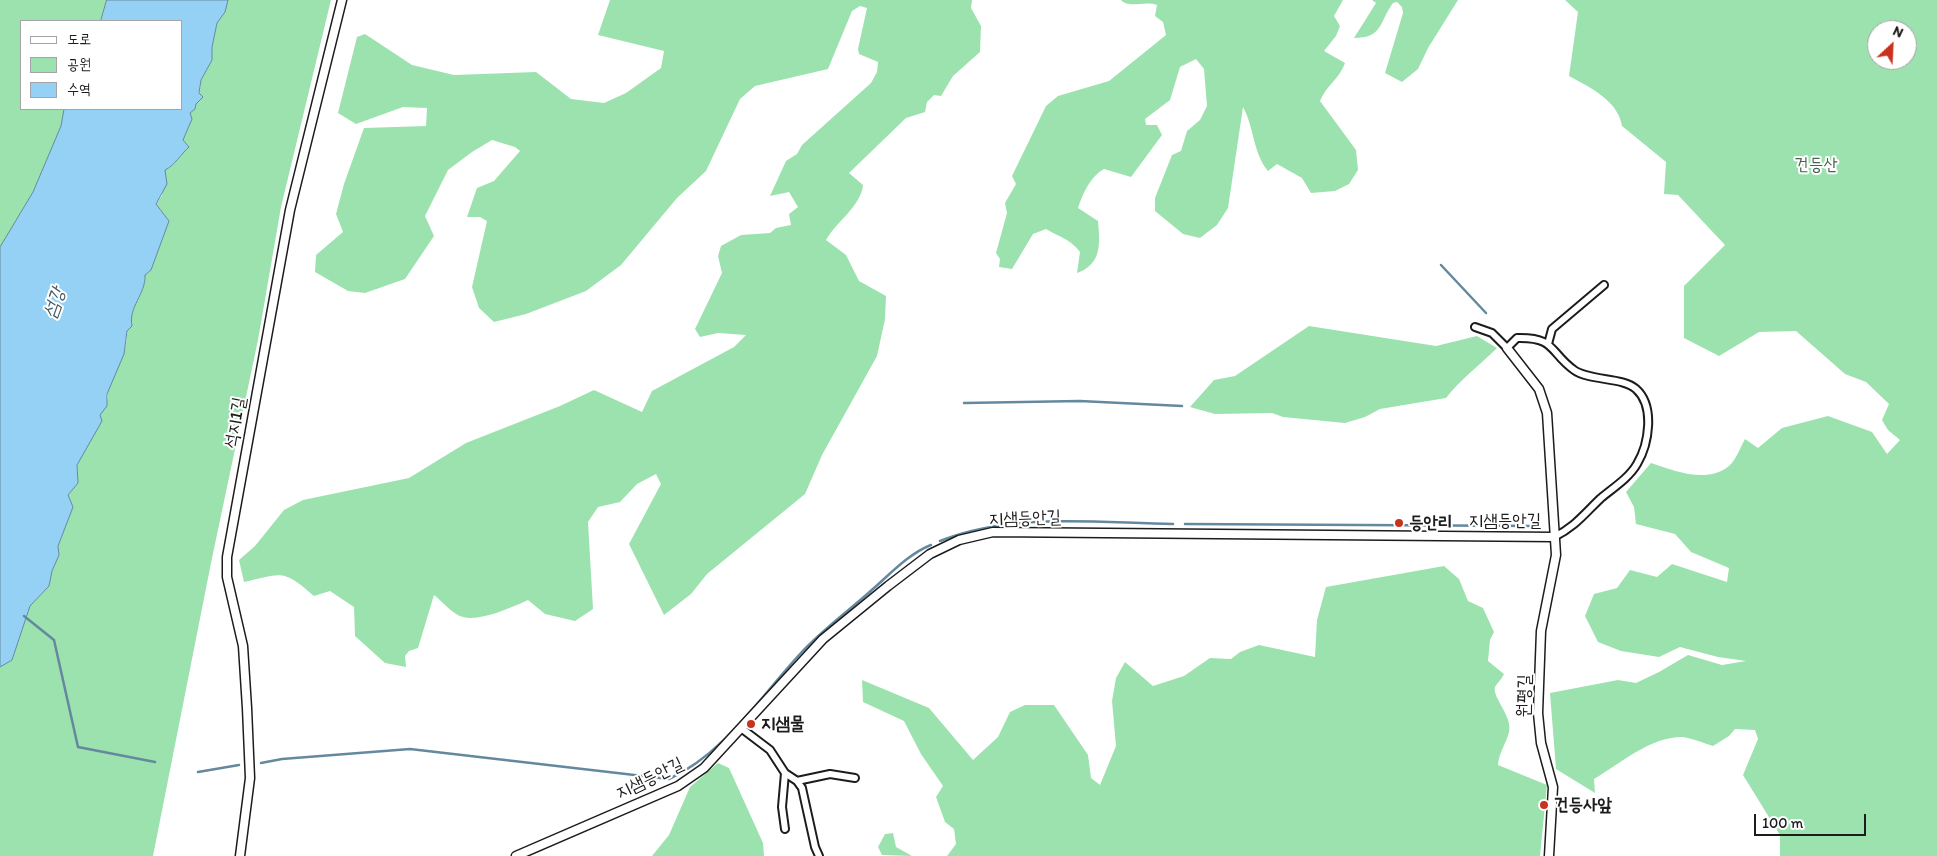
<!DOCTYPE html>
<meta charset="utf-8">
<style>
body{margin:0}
#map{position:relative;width:1937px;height:856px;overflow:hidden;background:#fff;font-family:Itim,"Poor Story",sans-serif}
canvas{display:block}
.legend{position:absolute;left:20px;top:20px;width:162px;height:90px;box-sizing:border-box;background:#fff;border:1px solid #a4a4a4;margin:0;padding:6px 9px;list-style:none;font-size:15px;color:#1c1c1c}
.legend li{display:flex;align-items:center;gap:10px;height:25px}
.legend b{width:25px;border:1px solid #a4a4a4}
.north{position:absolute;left:1867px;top:20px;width:50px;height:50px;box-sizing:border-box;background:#fff;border:1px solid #a4a4a4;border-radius:50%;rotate:25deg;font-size:14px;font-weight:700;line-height:20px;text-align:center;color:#1c1c1c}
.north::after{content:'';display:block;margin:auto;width:18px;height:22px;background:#c8321e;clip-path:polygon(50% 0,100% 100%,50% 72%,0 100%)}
.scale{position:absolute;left:1754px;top:814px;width:112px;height:22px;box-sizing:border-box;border:2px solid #1c1c1c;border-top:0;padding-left:6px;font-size:15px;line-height:18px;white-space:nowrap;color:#1c1c1c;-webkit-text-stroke:4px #fff;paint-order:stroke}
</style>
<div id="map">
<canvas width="1937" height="856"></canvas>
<ul class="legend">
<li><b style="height:6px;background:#fff"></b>도로</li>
<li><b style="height:14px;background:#9ce2ae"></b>공원</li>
<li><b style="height:14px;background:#94d1f5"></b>수역</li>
</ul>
<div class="north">N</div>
<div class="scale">100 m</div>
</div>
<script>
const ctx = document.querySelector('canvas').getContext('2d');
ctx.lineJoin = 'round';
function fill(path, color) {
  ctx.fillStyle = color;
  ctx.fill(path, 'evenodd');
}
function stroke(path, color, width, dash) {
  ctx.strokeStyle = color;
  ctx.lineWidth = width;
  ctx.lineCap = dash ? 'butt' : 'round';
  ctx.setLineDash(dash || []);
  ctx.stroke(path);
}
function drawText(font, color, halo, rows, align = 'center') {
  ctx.font = font + ' Itim,"Poor Story",sans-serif';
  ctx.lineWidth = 4;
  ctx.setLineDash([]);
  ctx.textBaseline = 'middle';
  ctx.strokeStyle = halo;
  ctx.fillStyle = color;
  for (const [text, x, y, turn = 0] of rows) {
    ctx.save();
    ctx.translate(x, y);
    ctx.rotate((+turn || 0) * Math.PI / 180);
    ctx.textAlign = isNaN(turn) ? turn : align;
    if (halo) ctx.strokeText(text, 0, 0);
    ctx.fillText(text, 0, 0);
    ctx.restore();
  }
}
fill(new Path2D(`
 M0 0H107L101 21H21V109H64L61 126 33 192 0 247Z
 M228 0H331L281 207 258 340 211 563 153 856H0V667L12 660 30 606 49 586 52 571 59 555 58 546 73 507 68 495 78 483 77 465 108 398C106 389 119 365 123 355 128 343 126 330 130 317 134 302 146 291 145 275L151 270 169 221 156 204 162 195 165 170C174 166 181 154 189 147L183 140 192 119 190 113 199 100 201 80 212 60V47L217 23 225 12Z
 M610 0H972L971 8 981 26 980 52 953 76 941 96 934 95 927 102 925 112 906 118 849 173 863 185C861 206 836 222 826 240L846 255 859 281 886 296 885 319 877 356 822 455 805 494 707 574 691 594 664 615 629 544 661 484 656 474 637 484 620 502 598 507 588 522 593 609 575 621 545 614 528 600C513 607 479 622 463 617 453 615 442 601 434 595L418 648 409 651 405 656 406 667 385 663 355 636 354 607 330 591 314 596C283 569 283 573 244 582L239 560 255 546 284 510 303 500 409 478 466 443 560 406 594 390 642 412 652 391 734 347 746 335 718 333 700 337 695 329 722 273 718 256 721 246 741 235 770 233 776 228 791 225 789 214 798 207 789 192 770 196 786 161 797 154 802 145 871 83 877 72 878 62 859 54 858 49 867 8 860 6 852 11 828 69 755 86 740 99 706 171 677 198 621 265 586 291 526 314 494 322 479 308 472 287 487 221 480 217H467L477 188 494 181 520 151 515 147 492 140 472 152 448 170 425 216 434 236 405 279 365 293 348 291 315 272 316 255 343 232 336 214 344 184 364 128 426 126 427 108 403 107 356 124 338 113 357 37 365 34 412 65 454 75 536 72 571 99 604 103 626 93 661 68 664 51 598 35Z
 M1121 0H1343L1334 16 1340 26 1336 36 1324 51 1345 63C1340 78 1326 86 1320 101L1356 150 1358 170 1349 184 1335 191 1311 193 1302 178 1277 164 1268 171C1253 153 1254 127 1243 107L1228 208 1217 225 1200 238 1183 234 1155 211V198L1172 155 1181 151 1187 131 1200 120 1207 106 1204 69 1196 59 1180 67 1170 100 1145 119 1146 125H1157L1162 135 1131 177 1104 169C1090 177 1083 193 1078 208L1098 221C1100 244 1102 264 1077 273L1080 252C1069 238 1061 238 1046 229L1033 234 1012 269 999 267 1000 259 996 253 1007 213 1005 203 1016 184 1012 176 1046 106 1058 96 1109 81 1166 35 1163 22 1155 16 1157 5C1145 0 1129 9 1121 0Z
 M1372 0H1458L1428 48 1418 69 1402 82 1385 73 1403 13 1402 7 1397 2 1393 3C1379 22 1383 38 1354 38L1376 3Z
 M1565 0H1937V856H1780V835L1743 775 1758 739 1755 730 1735 729 1729 736 1713 746C1703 743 1692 738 1682 737 1650 737 1621 763 1594 779L1595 793 1556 769 1550 693 1618 680 1636 683 1659 672 1688 655 1722 665 1746 661 1718 657 1680 647 1659 657 1621 651 1598 642 1585 616 1594 594 1617 588 1630 570 1657 577 1672 564 1727 582 1729 568 1691 552 1675 534 1636 524 1634 507 1626 492 1651 463C1675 471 1707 484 1729 466 1736 460 1741 446 1745 439L1758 448 1782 428 1828 416 1872 432 1887 454 1900 440 1888 430 1882 420 1889 404 1866 382 1845 374 1796 331 1759 332 1719 356 1684 338V286L1725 245 1678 195 1664 194 1666 162 1622 126C1618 100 1589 87 1569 76L1578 12ZM1877 30H1907V60H1877Z
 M1309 326 1436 346 1477 336 1497 348C1480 365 1461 379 1446 398L1380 409 1365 417 1345 423 1283 417 1272 413 1215 414 1190 407 1214 380 1235 376Z
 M1444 566 1459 579 1468 601 1483 608 1494 632 1490 640 1488 661 1504 674C1502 679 1497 683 1495 687 1492 698 1513 716 1509 732 1506 744 1499 752 1498 765L1547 785 1540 856H947L956 844 954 829 945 822 936 797 943 786 921 754 904 721 863 702 862 680 929 708 973 760 998 737 1010 712 1025 705H1054L1088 755 1091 778 1100 785 1116 746 1112 701 1116 678 1125 662 1153 686 1184 676 1210 658 1231 659 1240 652 1259 645 1315 657 1317 620 1326 587Z
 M718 763 729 768 763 843 764 856H652L669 835 690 787Z
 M893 833 896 847 912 856 882 855 878 847 885 834Z`), '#9ce2ae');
const water = new Path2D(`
 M107 0H228L225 12 217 23 212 47V60L201 80 199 93 203 97 196 104 195 109 190 113 192 119 183 140 189 147C181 154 174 166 165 170L167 184 156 204 169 221 151 270 145 275C146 294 128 307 132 326L127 331 124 354 107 394V406L100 415 102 421 77 465 78 483 68 495 73 507 58 546 59 555 52 571 49 586 30 606 12 660 0 667V247L33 192 61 126 64 109H181V21H101Z`);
fill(water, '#94d1f5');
stroke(water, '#64899e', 1);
stroke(new Path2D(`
 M1441 265 1486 313
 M964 403 1080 401 1182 406
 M1185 524 1536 526
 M940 541C1012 512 1096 523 1173 524
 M24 616 54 640 78 747 155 762
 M261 763 282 759 410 749 669 779C724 754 760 697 800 654 822 630 850 610 874 588 891 573 910 553 931 545
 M198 772 239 765`), '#64899e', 2.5);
const minor = new Path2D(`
 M1475 327 1492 333 1507 348 1517 338C1556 337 1549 352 1574 370 1589 381 1623 377 1636 389 1655 406 1649 444 1637 464 1629 478 1613 488 1601 498 1585 513 1575 527 1554 537
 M1548 344 1552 329 1604 285
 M741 728 770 750 785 773 797 781 802 788 815 847 819 856
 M797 781 830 774 855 778
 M785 829 782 807 785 773`);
const tertiary = new Path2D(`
 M1507 348 1539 389 1547 413 1556 555 1541 631 1538 713 1541 743 1553 787 1549 856
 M240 856 250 778 247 708 243 646 227 577V557L290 210 342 0
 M516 856 678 786 704 768 823 639 888 586 930 554 959 540 993 532 1554 537`);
stroke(minor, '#1c1c1c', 10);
stroke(tertiary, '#1c1c1c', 11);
stroke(minor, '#fff', 6);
stroke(tertiary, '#fff', 8);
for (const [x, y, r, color] of [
 [1399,523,5,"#c8321e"],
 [751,724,5,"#c8321e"],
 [1544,805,5,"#c8321e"]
]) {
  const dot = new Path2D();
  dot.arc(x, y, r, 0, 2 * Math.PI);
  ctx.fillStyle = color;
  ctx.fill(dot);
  stroke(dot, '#fff', 2);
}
drawText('18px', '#49614f', '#fff', [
 ["건등산",1816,165]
]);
drawText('18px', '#1c1c1c', '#fff', [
 ["석지1길",236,423,-80],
 ["지샘등안길",1025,519,-2],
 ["지샘등안길",1505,521],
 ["원평길",1525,696,-89],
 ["지샘등안길",650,779,-26]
]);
drawText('bold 18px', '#1c1c1c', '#fff', [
 ["등안리",1409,523],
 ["지샘물",761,724],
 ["건등사앞",1554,805]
], 'left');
drawText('italic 19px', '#465b68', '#fff', [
 ["섬강",55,303,-70]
]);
</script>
